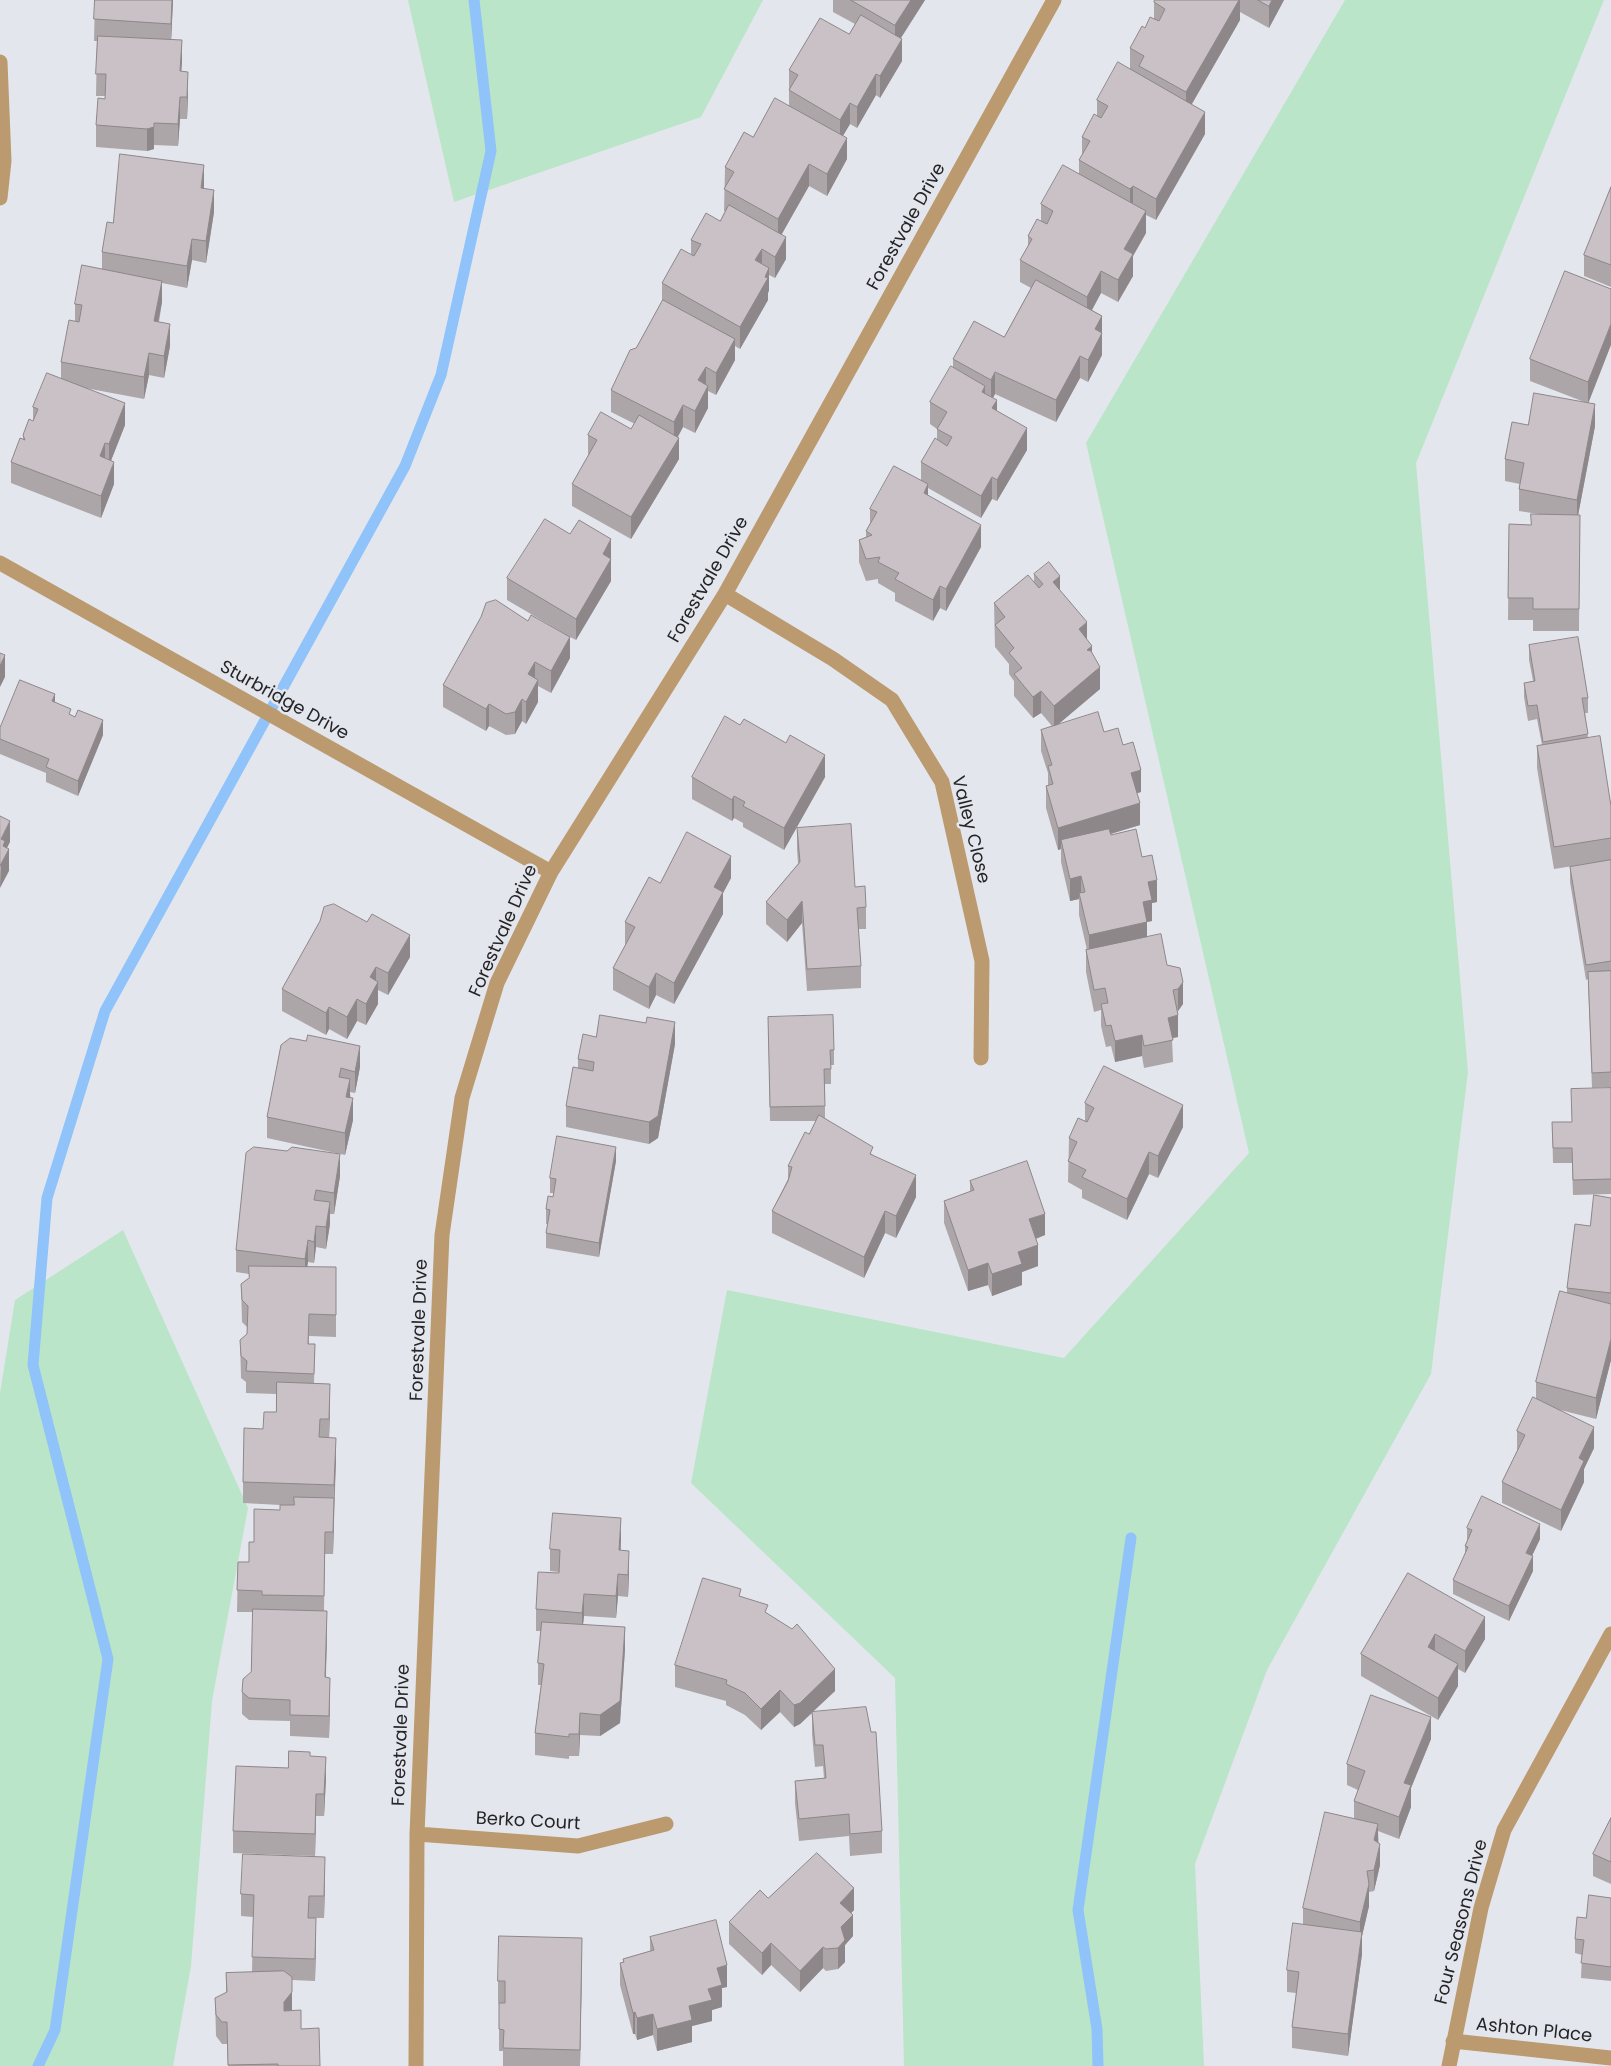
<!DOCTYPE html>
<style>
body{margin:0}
canvas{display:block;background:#e4e6ed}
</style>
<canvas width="1611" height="2066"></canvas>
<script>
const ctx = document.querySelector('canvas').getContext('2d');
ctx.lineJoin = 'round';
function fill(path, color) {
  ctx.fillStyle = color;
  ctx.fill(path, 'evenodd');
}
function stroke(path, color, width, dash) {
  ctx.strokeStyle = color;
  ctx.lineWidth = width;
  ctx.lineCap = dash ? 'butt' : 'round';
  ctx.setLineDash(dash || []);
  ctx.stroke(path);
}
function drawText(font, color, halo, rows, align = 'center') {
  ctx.font = font + ' Poppins,sans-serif';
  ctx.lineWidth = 5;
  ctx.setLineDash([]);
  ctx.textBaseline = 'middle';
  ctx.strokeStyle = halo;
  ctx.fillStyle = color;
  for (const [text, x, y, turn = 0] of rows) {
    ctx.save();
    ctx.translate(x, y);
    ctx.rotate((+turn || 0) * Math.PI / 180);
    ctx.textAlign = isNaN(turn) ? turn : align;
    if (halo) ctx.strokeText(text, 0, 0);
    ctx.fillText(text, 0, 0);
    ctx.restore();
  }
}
fill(new Path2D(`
 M408 0H763L701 117 454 202Z
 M1345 0H1604L1416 463 1468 1072 1431 1374 1267 1670 1195 1864 1204 2066H904L895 1678 691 1483 727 1290 1064 1358 1249 1153 1086 443Z
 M123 1230 248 1508 212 1701 191 1966 173 2066H0V1393L15 1300Z`), '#bae5c9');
stroke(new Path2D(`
 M38 2066 55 2030 108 1659 33 1365 47 1198 105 1011 405 466 441 375 491 151 474 0
 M1098 2066 1097 2029 1078 1910 1131 1538`), '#8fc3f9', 11);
stroke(new Path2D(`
 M0 62 4 161 0 198
 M0 563 551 872
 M725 594 833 659 892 700 942 782 982 961 981 1058
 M417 1834 578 1846 666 1824
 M1453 2041 1611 2058
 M416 2066 417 1834 442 1235 462 1098 497 983 551 872 725 594 1054 0
 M1449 2066 1481 1908 1504 1830 1611 1634`), '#bb9a6f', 15);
fill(new Path2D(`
 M95 0H173L171 39 182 61 181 71 188 93 187 119H180L178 146 154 145V149L147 151 96 147V125L105 99V96H96L97 41H94Z
 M833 0H925L901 38 902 61 880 98 876 95 857 128 850 124 843 135 847 159 827 196 809 186 781 234 786 259 775 278 769 275V290L768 293V300L740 349 735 346V360L716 395 708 391V408L695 433 683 427 678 437 679 459 631 539 572 506V484L588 456V435L631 429 635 424 611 412V390L636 348 662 302V283L691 255V240L720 221 725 211H724L725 167 753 137 789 105V70L849 34 855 24 833 12Z
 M1155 0H1284L1269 28 1240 12V20L1192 104 1205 134 1156 220 1146 215V233L1133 256V276L1118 302 1101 293 1092 310 1102 316V355L1088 382 1080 378 1056 422 995 394 993 398 997 411 1027 450 997 501 992 499 981 518 928 488V495L981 547 946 611 940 608 933 621 895 601V593L878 583V579L866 581 859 562V540L866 537V531L870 523V509L921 480V462L937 440V429L930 424V402L953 367V359L1004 337 1031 288 1020 282V260L1028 247V236L1041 221V204L1079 174V160L1082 156V137L1097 116V100L1130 69V48L1145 28 1154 19V2Z
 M1611 187V287L1584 276V255Z
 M203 189 214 212 206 263 192 260 187 288 162 283V302L159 322 170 346 164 378 149 375 144 399 85 388 125 425 111 460 114 484 101 518 11 483V462L23 439V435L33 421V407L61 378V362L75 321V304L102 269V252L113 223Z
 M1611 289 1588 403 1595 426 1578 515H1580L1579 631H1533V620H1508L1509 524 1531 525 1538 514 1519 511V489L1520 484 1505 481V459L1528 425 1587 403 1530 381V359Z
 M570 534 611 539V581L576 640 570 637V658L551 693 538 686V702L526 724 522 721 515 734 506 735 489 726 486 731 443 707V685L528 621 565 634 507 600V578Z
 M1034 574 1060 590 1087 640 1092 653 1100 689 1058 724 1104 732 1123 745 1141 792 1137 793 1140 825 1111 834V835L1142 857 1157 902 1152 903V921L1147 922V937L1167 965 1180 968 1183 1004 1178 1011H1177L1178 1037 1172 1038 1173 1062 1144 1068 1142 1056 1115 1062 1111 1046 1106 1047 1101 1026V1010L1094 1012 1086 972V950H1087L1079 915V899L1070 901 1061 862V849L1058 850 1046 808V786H1048V773L1041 751V730L1052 726 1041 713 1033 718 1014 696V681L1009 674V664L995 647 994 603 1034 583Z
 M1529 645 1588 698V713H1585L1588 738 1611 806V860L1554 869 1537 768V746L1542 745 1537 719 1528 721 1524 697V683L1533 681 1529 660Z
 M55 703 71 715 103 735 78 796 46 782V773L0 754V728Z
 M740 725 786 743 825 777 784 850 743 827V823L734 818 732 821 692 799V777Z
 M797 828 855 887 866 907V929H858L861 966V988L807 991 802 923 787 942 766 924V902L798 864 797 849Z
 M1611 860V1087L1592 1088 1588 979 1586 980 1570 882V867Z
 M731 878 723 893V914L674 1004 656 995 649 1009 613 990V968L626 944H625V922L660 883Z
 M410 957 388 995 378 990V1004L366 1025 357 1021 347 1039 329 1029 326 1035 282 1011V989Z
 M768 1017 834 1050V1065H831V1084H825V1118L873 1155 916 1197 896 1238 885 1233 864 1278 772 1233V1211L788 1179V1166L809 1134 816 1121H770Z
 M596 1037 675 1044 658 1138 649 1144 566 1127V1106L578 1068V1059Z
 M281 1045 360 1067 355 1093 350 1092 353 1120 345 1155 267 1138V1117Z
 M1611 1088V1194L1573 1195 1572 1163H1553L1552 1122H1572Z
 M1085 1103 1183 1127 1158 1178 1149 1174 1127 1220 1082 1198V1190L1068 1182 1069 1138 1085 1121Z
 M287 1151 340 1176 334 1214H330V1224L326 1249 316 1247 314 1263 308 1262 307 1267H336V1337L309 1336V1344H315L314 1383 330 1405 329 1437 336 1459 333 1554H325L324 1611 327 1633 326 1677 330 1699 329 1738 290 1736V1721L249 1720 242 1714V1692L251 1672 253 1612H237L238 1562H249L254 1542 280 1510V1505L243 1503V1482L263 1429 276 1412V1394L246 1393V1382L241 1378 240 1340 247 1334V1327L242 1322 241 1284 249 1278V1274L236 1272V1250Z
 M616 1161 599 1257 546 1248V1233L548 1224H546V1209L553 1197 554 1193H550V1178Z
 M970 1181 1045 1235 1036 1239 1038 1266 1022 1272V1285L992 1296 988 1285 968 1291 944 1223V1201L970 1192Z
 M1611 1198V1360L1596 1419 1560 1410 1594 1448 1584 1469V1482L1561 1531 1502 1503V1482L1517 1451V1431L1536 1399V1382L1567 1293V1288L1590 1226Z
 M1467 1528 1540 1539 1532 1556 1533 1571 1509 1621 1453 1594V1580L1465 1555V1546L1467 1541Z
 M621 1539V1550L629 1572 628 1597 618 1596 616 1618 584 1616 583 1624 625 1649 620 1723 600 1736 580 1735 579 1756H569V1759L535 1755V1733L541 1685H538V1663L541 1631H536V1609L559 1573V1572L550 1571V1549Z
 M1408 1573 1485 1639 1465 1673 1458 1669V1686L1438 1720 1361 1676V1654Z
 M741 1596 768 1614 835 1691 812 1712 882 1831V1853L850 1856 849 1836 799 1841 795 1803V1781L824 1778 823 1766 815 1767 812 1734V1713L800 1724 794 1727 780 1712 761 1730 745 1715 726 1705V1701L675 1687V1665Z
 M1431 1739 1411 1788V1807L1399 1839 1378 1831 1380 1865 1374 1891 1369 1892V1906L1362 1936V1954L1348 2056 1292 2048V2027L1296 1993 1287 1992V1970L1303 1924V1908L1354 1819V1801L1358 1790 1347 1785V1764Z
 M310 1756 326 1778 324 1816H316L315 1856 233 1853V1831L288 1768Z
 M1611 1818V1884L1593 1876V1854Z
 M325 1878 324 1918H309L316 1940 315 1981 292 1980V2010L320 2066H228L227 2044H222L216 2036 215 1998 226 1993V1973L252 1972 253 1917 241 1916V1894Z
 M768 1898 854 1910 851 1913 853 1936 845 1945V1962L838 1969 826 1971 823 1968 800 1992 771 1965 762 1975 729 1944V1922Z
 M1611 1898V1981L1581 1978 1582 1955 1575 1953V1939Z
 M650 1937 727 1987 722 1988V2007L712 2010V2021L692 2026V2042L657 2051 653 2035 637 2040 635 2034H633L620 1985V1963H623V1959L650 1951Z
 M582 1960 580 2066H503V2051H499V2003H505H498V1981Z`), '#ada6a9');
fill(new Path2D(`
 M172 0H173L171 45V24Z
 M911 0H925L895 47V25Z
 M1239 0H1240V20L1186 114V92Z
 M1272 0H1284L1269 28V6Z
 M902 39V61L880 98V76Z
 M182 40V61L180 93V71Z
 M188 72V93L187 119V97Z
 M876 74V95L857 128V107Z
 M180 97V119L178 146V124Z
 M850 103V124L840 141V120Z
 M1205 112V134L1156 220V199Z
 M154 127V149L147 151V129Z
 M847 138V159L827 196V174Z
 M809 164V186L778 241V219Z
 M204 165V187L201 210V188Z
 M1133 186V207L1130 211V189Z
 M214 190V212L206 263V241Z
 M1146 211V233L1133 256V276L1118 302V280L1124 249Z
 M786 237V259L775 278V257Z
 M192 239V260L187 288V266Z
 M762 249V270L755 260Z
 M769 268V290L768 293V300L740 349V327Z
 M1101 271V293L1087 319V297Z
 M162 281V302L154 343V321Z
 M1102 316V355L1088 382V360L1095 329Z
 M170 324V346L164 378V356Z
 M1611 324V345L1588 404V382Z
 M735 339V360L716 395V373Z
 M149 353V375L144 399V377Z
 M1080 356V378L1056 422V400Z
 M706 367V389L698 380Z
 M995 372V394L991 401V380Z
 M708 386V408L695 433V411Z
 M985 386V407L982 392Z
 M997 400V422L992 408Z
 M125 403V425L109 466V444Z
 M1595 404V426L1577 521V500Z
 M683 405V427L674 443V422Z
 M1027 428V450L997 501V480Z
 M679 438V459L631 539V517Z
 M105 443V465L100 456Z
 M114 462V484L101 518V496Z
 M992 477V499L981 518V496Z
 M928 484V506L924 493Z
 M981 525V547L946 611V589Z
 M611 539V581L576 640V619L603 554Z
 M1060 576V598L1053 582Z
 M940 586V608L933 621V600Z
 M1087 622V644L1079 629Z
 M570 637V658L551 693V671Z
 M1092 646V668L1087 650Z
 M5 655V677L0 687V666Z
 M535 662V684L528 674Z
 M1100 667V689L1054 728V706Z
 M538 680V702L526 724V702Z
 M1041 691V713L1033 718V697Z
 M55 694V709L52 701Z
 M522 699V721L515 734V712Z
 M489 704V726L486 731V709Z
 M103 720V735L78 796V781Z
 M825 755V777L784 850V828Z
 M1141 770V792L1131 795V773Z
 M734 796V818L732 821V800Z
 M1140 803V825L1063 848 1061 840V849L1058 850V828Z
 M10 821V842L5 852 9 849V871L0 888 1 839Z
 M731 856V878L723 893V914L674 1004V983L714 887Z
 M1081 876V898L1079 893V899L1070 901V879Z
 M1157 880V902L1152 903V921L1147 922V943L1089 957V935L1143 902 1148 882Z
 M802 901V923L787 942V920Z
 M410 935V957L388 995V973Z
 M376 967V986L378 982V1004L366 1025V1004L370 977Z
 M656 973V995L649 1009V987Z
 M1183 982V1004L1178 1011V989Z
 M357 999V1021L347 1039V1017Z
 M329 1007V1029L326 1035V1013Z
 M1178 1015V1037L1168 1039V1018Z
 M675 1022V1044L658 1138 649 1144V1122Z
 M1142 1035V1056L1115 1062V1041Z
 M360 1046V1067L355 1093V1072Z
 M350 1079V1101L346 1097Z
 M353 1098V1120L345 1155V1133Z
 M1183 1105V1127L1158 1178V1156Z
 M616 1147V1161L599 1257V1243Z
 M1149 1152V1174L1127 1220V1199Z
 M340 1154V1176L334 1214V1193Z
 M916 1175V1197L896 1238V1216Z
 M330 1202V1224L326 1249V1227Z
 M885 1211V1233L864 1278V1257Z
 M1045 1214V1235L1029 1241V1219Z
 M316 1226V1247L314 1263V1242Z
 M308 1240V1262L305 1280V1259Z
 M1038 1245V1266L1022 1272V1285L992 1296V1274L1018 1252Z
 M988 1263V1285L968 1291V1270Z
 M1611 1339V1360L1596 1419V1398Z
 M330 1384V1405L329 1441V1419Z
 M1594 1427V1448L1584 1469V1482L1561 1531V1510L1579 1458Z
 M336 1438V1459L334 1507V1485Z
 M334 1498V1520L333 1554V1532Z
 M621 1518V1539L619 1571V1550Z
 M1540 1524V1539L1526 1568V1553Z
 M629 1551V1572L628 1597V1575Z
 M1533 1556V1571L1509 1621V1606Z
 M618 1574V1596L616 1618V1596Z
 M584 1594V1616L582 1634V1613Z
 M327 1611V1633L325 1699V1677Z
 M1485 1617V1639L1465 1673V1651Z
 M625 1627V1649L620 1723 600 1736V1715Z
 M1435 1634V1656L1428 1647Z
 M1458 1664V1686L1438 1720V1698Z
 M835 1669V1691L800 1724 794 1727V1705Z
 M330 1678V1699L329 1738V1716Z
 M780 1690V1712L761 1730V1709Z
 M580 1713V1735L579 1756V1734Z
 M1431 1717V1739L1411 1788V1807L1399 1839V1817L1404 1783Z
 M326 1757V1778L324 1816V1794Z
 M316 1794V1816L315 1856V1834Z
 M1378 1824V1846L1374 1840Z
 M1380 1844V1865L1374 1891V1870Z
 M325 1857V1878L324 1918V1896Z
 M1369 1884V1906L1362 1936V1954L1348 2056V2034L1360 1944V1922Z
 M854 1888V1910L840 1925V1903Z
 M853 1915V1936L845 1945V1962L838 1969V1948L841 1927Z
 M316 1918V1940L315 1981V1959Z
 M582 1938V1960L580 2066V2050Z
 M771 1943V1965L762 1975V1953Z
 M823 1947V1968L800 1992V1971Z
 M727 1965V1987L722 1988V2007L712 2010V2021L692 2026V2042L657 2051V2029L689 2006 708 1989 717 1968Z
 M292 1992V2014L284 2023V2002Z
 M635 2012V2034H633V2013Z
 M653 2014V2035L637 2040V2018Z`), '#8d878a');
const building = new Path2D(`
 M95 0H172L171 24 94 19Z
 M851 0H911L895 25Z
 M1155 0H1239L1186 92 1139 66 1144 56 1130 48 1142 26 1145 28 1150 17 1159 21 1165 9 1154 2Z
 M1258 0H1272L1269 6Z
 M861 15 902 39 880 76 876 74 857 107 850 103 840 120 789 90 798 75 789 70 820 18 849 34Z
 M98 36 182 40 180 71 188 72 187 97H180L178 124 154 123V127L147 129 96 125 98 98 105 99 106 74H96Z
 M1118 62 1205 112 1156 199 1133 186 1130 189 1079 160 1090 141 1082 137 1094 114 1101 118 1108 106 1097 100Z
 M775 98 847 138 827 174 809 164 778 219 724 189 734 172 725 167 744 132 753 137Z
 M120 154 204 165 201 188 214 190 206 241 192 239 187 266 102 252 107 222 113 223Z
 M1063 165 1146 211 1124 249 1133 254 1118 280 1101 271 1087 297 1020 260 1032 239 1028 236 1037 219 1047 224 1053 211 1041 204Z
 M1611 187V265L1584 255Z
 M729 205 786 237 775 257 762 249 755 260 769 268 765 277 768 278 740 327 662 283 681 249 694 256 701 244 691 240 706 213 720 221Z
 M82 265 162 281 154 321 170 324 164 356 149 353 144 377 61 362 69 320 79 322 82 305 75 304Z
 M1565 271 1611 289V324L1588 382 1530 359Z
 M1036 280 1102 316 1095 329 1102 333 1088 360 1080 356 1056 400 995 372 991 380 953 359 974 321 1004 337Z
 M663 300 735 339 716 373 706 367 698 380 708 386 695 411 683 405 674 422 611 390 630 350 636 348Z
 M951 366 985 386 982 392 997 400 992 408 1027 428 997 480 992 477 981 496 921 462 935 438 947 446 952 437 937 429 947 412 930 402Z
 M47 373 125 403 109 444 105 443 100 456 114 462 101 496 11 462 20 438 25 440 23 435 29 419 33 421 38 409 33 407Z
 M1534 393 1595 404 1577 500 1519 489 1524 463 1505 459 1512 422 1528 425Z
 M601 412 631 429 639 415 679 438 631 517 572 484 597 440 588 435Z
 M894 466 928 484 924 493 981 525 946 589 940 586 933 600 895 579 899 573 878 562 880 557 866 559 859 540 872 535 866 531 877 512 870 509Z
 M1531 514 1580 515 1579 609H1533V598H1508L1509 524 1531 525Z
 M545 519 570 534 579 520 611 539 603 554 611 559 576 619 507 578Z
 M1049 562 1060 576 1053 582 1087 622 1079 629 1092 646 1087 650 1091 651 1100 667 1054 706 1041 691 1033 697 1014 674 1022 668 1009 653 1014 648 995 625 1005 617 994 603 1028 575 1039 588 1043 584 1034 574Z
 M496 600 528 621 531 615 570 637 551 671 535 662 528 674 538 680 526 702 522 699 515 712 506 714 489 704 486 709 443 685 481 617 486 603Z
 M1578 637 1588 698H1582L1588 734 1543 742 1537 705 1528 706 1524 683 1535 681 1529 645Z
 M0 653 5 655 0 666Z
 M20 680 55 694 52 701 71 709 69 714 75 717 78 710 103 720 78 781 46 767 49 759 0 739V728Z
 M1098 712 1104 732 1118 728 1123 745 1133 742 1141 770 1131 773 1140 803 1058 828 1046 786 1053 784 1048 766 1052 765 1041 730Z
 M725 716 740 725 744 719 786 743 790 735 825 755 784 828 743 806 745 802 734 796 732 800 692 777Z
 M1600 736 1611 806V838L1554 847 1537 746Z
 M0 816 10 821 1 839 5 841 3 846 9 849 0 866Z
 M851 824 855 887 865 886 866 907 857 908 861 966 807 969 802 901 787 920 766 902 800 862 797 828Z
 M1109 829 1111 835 1136 829 1142 857 1152 855 1157 880 1148 882 1152 900 1143 902 1147 922 1089 935 1079 893 1085 892 1081 876 1070 879 1061 840Z
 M687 832 731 856 714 887 723 892 674 983 656 973 649 987 613 968 635 927 625 922 649 877 660 883Z
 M1611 860V961L1586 965 1570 867Z
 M334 904 367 922 372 914 410 935 388 973 376 967 370 977 378 982 366 1004 357 999 347 1017 329 1007 326 1013 282 989 320 921 324 907Z
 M1161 934 1167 965 1180 968 1183 982 1178 989 1173 990 1178 1015 1168 1018 1173 1040 1144 1046 1142 1035 1115 1041 1111 1025 1106 1026 1101 1004 1108 1003 1105 988 1094 990 1086 950Z
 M1611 971V1072L1592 1073 1588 972Z
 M600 1015 646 1023 647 1017 675 1022 658 1116 649 1122 566 1106 573 1067 593 1071 594 1062 578 1059 583 1034 596 1037Z
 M833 1015 834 1050H830L831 1069H824L825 1106 770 1107 768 1017Z
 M308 1035 360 1046 355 1072 341 1068 339 1077 350 1079 346 1097 353 1098 345 1133 267 1117 281 1045 290 1038 306 1041Z
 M1104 1066 1183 1105 1158 1156 1149 1152 1127 1199 1082 1177 1086 1170 1068 1161 1077 1142 1069 1138 1078 1118 1087 1122 1094 1108 1085 1103Z
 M1611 1088V1179L1573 1180 1572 1148H1553L1552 1122H1572L1571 1089Z
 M819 1115 873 1147 870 1154 916 1175 896 1216 885 1211 864 1257 772 1211 788 1181 792 1167 788 1166 805 1132 809 1134Z
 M557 1136 616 1147 599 1243 546 1233 550 1210 546 1209 548 1196 553 1197 556 1179 550 1178Z
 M254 1147 287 1151 292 1147 340 1154 334 1193 316 1190 314 1200 330 1202 326 1227 316 1226 314 1242 308 1240 305 1259 236 1250 246 1153Z
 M1027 1161 1045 1214 1029 1219 1038 1245 1018 1252 1022 1264 992 1274 988 1263 968 1270 944 1201 974 1190 970 1181Z
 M1594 1195 1611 1198V1293L1567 1288 1575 1224 1590 1226Z
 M249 1266 336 1267V1315L309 1314 308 1344H315L314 1374 246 1371 247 1361 241 1356 240 1340 247 1334 248 1306 242 1300 241 1284 249 1278Z
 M1560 1291 1611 1304V1339L1596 1398 1536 1382Z
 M277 1382 330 1384 329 1419H320L319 1437 336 1438 334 1485 243 1482 244 1428 263 1429 264 1412H276Z
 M1533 1397 1594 1427 1579 1458 1584 1461 1561 1510 1502 1482 1525 1435 1517 1431Z
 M1482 1496 1540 1524 1526 1553 1533 1556 1509 1606 1453 1580 1468 1547 1465 1546 1472 1530 1467 1528Z
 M294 1497 334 1498 333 1532H325L324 1596 262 1595V1591L237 1590 238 1562H249V1542H254V1509L280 1510V1505H294Z
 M553 1513 621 1518 619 1550 629 1551 628 1575 618 1574 616 1596 584 1594 582 1613 536 1609 538 1572 559 1573 560 1550 550 1549Z
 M1408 1573 1485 1617 1465 1651 1435 1634 1428 1647 1458 1664 1438 1698 1361 1654Z
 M703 1578 741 1589 739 1596 768 1605 765 1612 792 1629 797 1624 835 1669 800 1703 794 1705 780 1690 761 1709 745 1693 726 1684 727 1680 675 1665Z
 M253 1609 327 1611 325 1677 330 1678 329 1716 290 1715V1700L249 1698 242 1692 243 1679 251 1672Z
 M542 1622 625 1627 620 1701 600 1715 580 1713 579 1734H569V1737L535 1733 544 1664 538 1663Z
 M1371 1695 1431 1717 1404 1783 1411 1785 1399 1817 1354 1801 1365 1771 1347 1764Z
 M866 1707 871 1732H876L882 1831 850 1834 849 1814 799 1819 795 1781 826 1778 823 1745H815L812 1712Z
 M289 1751 310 1752V1756L326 1757 324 1794H316L315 1834 233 1831 236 1766 288 1768Z
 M1325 1812 1378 1824 1374 1840 1380 1844 1374 1870 1367 1871 1369 1884 1360 1922 1303 1908Z
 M1611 1818V1862L1593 1854Z
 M817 1853 854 1888 840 1903 853 1915 841 1927 845 1940 838 1948 826 1949 823 1947 800 1971 771 1943 762 1953 729 1922 760 1890 768 1898Z
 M243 1854 325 1857 324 1896H309L308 1918H316L315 1959 252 1957 254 1895 241 1894Z
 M1589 1895 1611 1898V1967L1581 1963 1584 1940 1575 1939 1577 1917 1586 1918Z
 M716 1920 727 1965 717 1968 722 1985 708 1989 712 2000 689 2006 692 2020 657 2029 653 2014 637 2018 635 2012 633 2013 620 1963 624 1962 623 1959 654 1950 650 1937Z
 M1293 1923 1362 1932 1348 2034 1292 2027 1299 1972 1287 1970Z
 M499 1936 582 1938 580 2050 503 2048 504 2030 499 2029V2003H505V1981H498Z
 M284 1971 292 1977V1992L284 2002V2011L301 2010V2029L319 2028 320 2066H278V2064L228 2065 227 2022H222L216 2015 215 1998 227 1992 226 1973Z`);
fill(building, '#c9c1c5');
stroke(building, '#8d878a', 1);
drawText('18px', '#252528', '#e4e6ed', [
 ["Forestvale Drive",907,227,-61],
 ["Forestvale Drive",709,580,-60],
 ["Sturbridge Drive",284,701,29],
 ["Valley Close",970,830,76],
 ["Forestvale Drive",504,931,-66],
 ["Forestvale Drive",420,1330,-88],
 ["Forestvale Drive",402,1735,-88],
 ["Berko Court",528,1822,3],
 ["Four Seasons Drive",1462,1922,-76],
 ["Ashton Place",1534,2031,6]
]);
</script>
